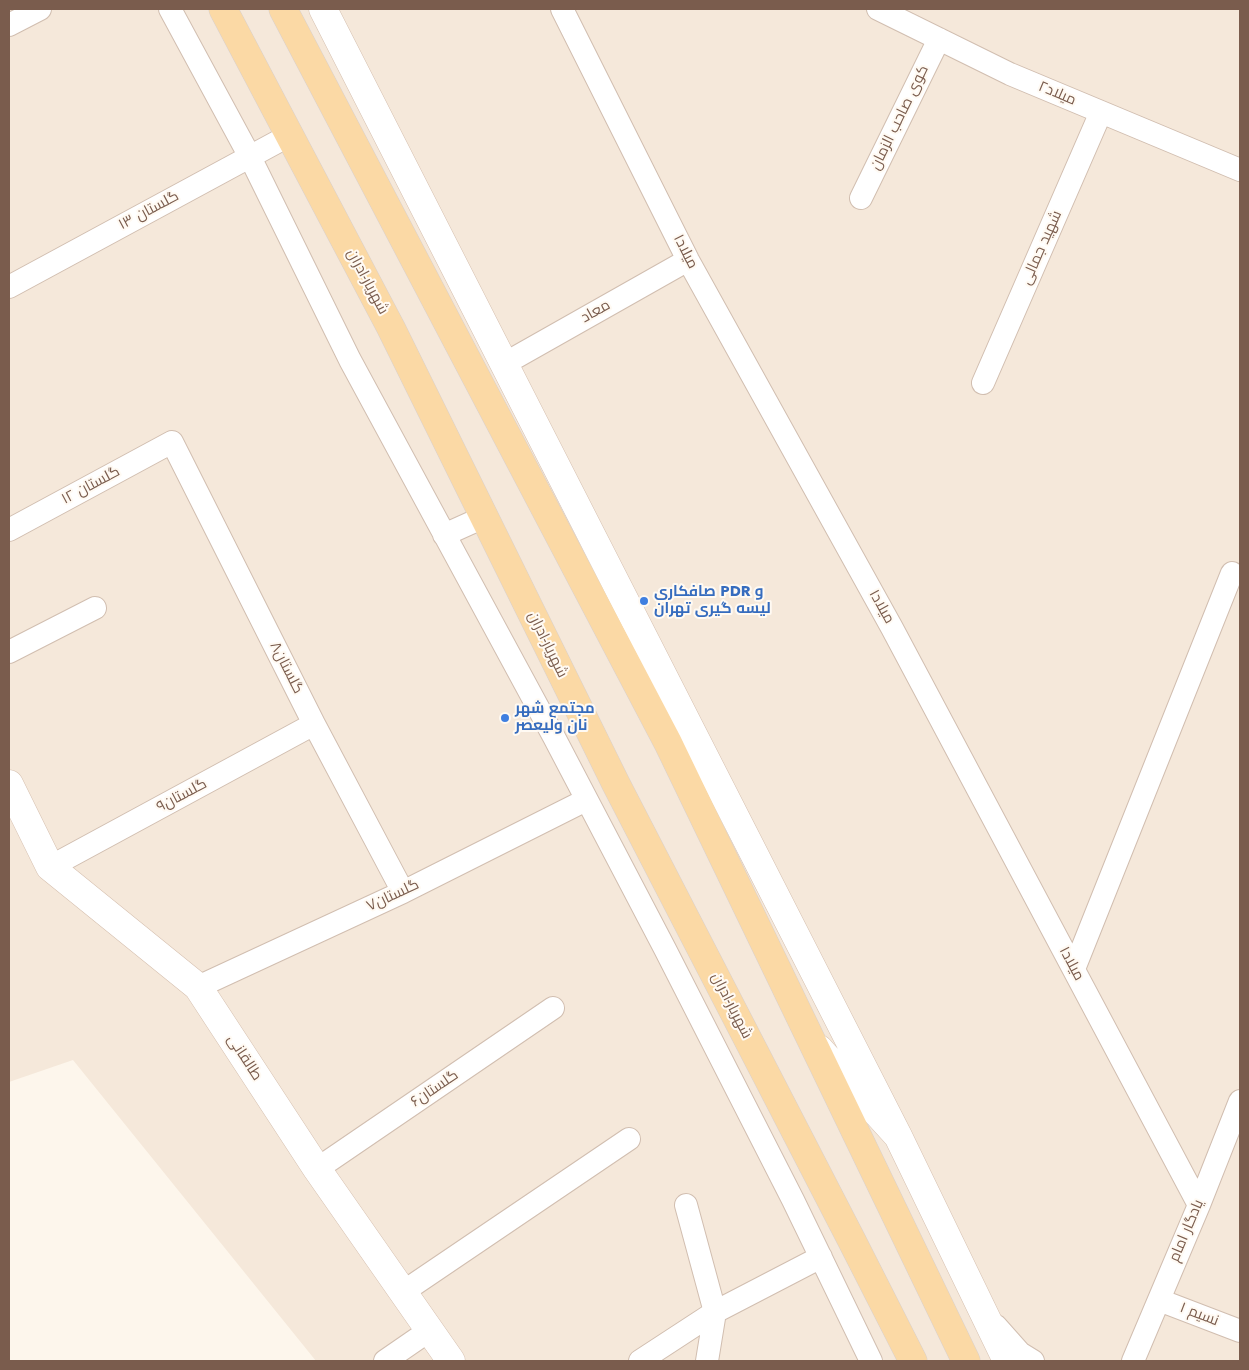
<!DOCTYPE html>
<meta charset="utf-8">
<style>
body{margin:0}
#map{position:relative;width:1249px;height:1370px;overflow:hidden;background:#fdf6ec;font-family:Jost,sans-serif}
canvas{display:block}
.frame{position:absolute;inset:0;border:10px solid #7a5c4d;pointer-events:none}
</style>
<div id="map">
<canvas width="1249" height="1370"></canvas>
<div class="frame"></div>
</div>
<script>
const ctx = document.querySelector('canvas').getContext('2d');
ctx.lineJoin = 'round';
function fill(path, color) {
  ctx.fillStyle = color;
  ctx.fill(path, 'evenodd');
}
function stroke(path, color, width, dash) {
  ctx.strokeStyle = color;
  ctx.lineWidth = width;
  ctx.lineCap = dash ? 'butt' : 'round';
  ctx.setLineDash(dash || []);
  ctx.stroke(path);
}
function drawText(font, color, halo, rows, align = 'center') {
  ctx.font = font + ' Jost,Cairo,sans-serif';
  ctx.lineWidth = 4;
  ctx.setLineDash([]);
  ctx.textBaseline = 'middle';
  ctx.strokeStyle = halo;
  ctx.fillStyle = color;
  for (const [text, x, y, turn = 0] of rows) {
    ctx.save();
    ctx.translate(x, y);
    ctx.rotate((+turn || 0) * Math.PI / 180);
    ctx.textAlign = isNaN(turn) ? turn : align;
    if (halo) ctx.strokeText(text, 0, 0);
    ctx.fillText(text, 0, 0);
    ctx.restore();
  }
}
fill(new Path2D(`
 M9 9H1240V1361H316L73 1060 9 1082Z`), '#f5e8da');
const street = new Path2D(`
 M170 9 250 157 350 360 554 737 665 949 793 1200 871 1361
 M562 9 688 260 892 628 1199 1205
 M878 9 1010 74 1240 170
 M9 25 40 9
 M861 198 939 39
 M9 287 290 135
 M504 364 688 260
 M983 383 1101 112
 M9 530 172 442 314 724 403 892
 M444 535 484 517
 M9 652 95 608
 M50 867 314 724
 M1074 969 1232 573
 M198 987 403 892 586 800
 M317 1169 553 1008
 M686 1205 715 1312 707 1361
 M403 1292 629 1139
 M1159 1300 1240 1331
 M996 1326 1020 1353 1033 1361
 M385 1361 430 1330
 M640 1361 715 1312 821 1257
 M1133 1361 1199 1205 1240 1101`);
const secondary = new Path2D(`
 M323 9 898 1136
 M9 784 50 867 198 987 317 1169 451 1361
 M819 1049 898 1136 1007 1361`);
const primary = new Path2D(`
 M223 9 391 328 616 784 851 1239 913 1361
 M283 9 668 743 966 1361`);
stroke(street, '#d1beb0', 24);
stroke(secondary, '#d6c0b0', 29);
stroke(primary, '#dad1cd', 29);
stroke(street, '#fff', 22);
stroke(secondary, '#fff', 28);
stroke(primary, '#fbd9a5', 28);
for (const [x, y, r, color] of [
 [644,601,5,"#3f7fe0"],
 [505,718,5,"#3f7fe0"]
]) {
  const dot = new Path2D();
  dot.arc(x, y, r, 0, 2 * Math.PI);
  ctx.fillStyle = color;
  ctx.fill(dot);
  stroke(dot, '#fffaf3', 2);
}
drawText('15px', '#7a5c4d', '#fffaf3', [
 ["میلاد۲",1057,94,23],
 ["کوی صاحب الزمان",900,118,-64],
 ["گلستان ۱۳",149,211,-28],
 ["شهید جمالی",1042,248,-66],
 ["میلاد۱",685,252,63],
 ["شهریار-ادران",367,282,62],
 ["معاد",596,312,-29],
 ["گلستان ۱۲",91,486,-28],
 ["میلاد۱",881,607,61],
 ["شهریار-ادران",547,645,64],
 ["گلستان۸",286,668,63],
 ["گلستان۹",182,796,-28],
 ["گلستان۷",393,896,-25],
 ["میلاد۱",1071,964,62],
 ["شهریار-ادران",731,1006,63],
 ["طالقانی",244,1058,57],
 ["گلستان۶",435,1089,-34],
 ["یادگار امام",1187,1231,-67],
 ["نسیم ۱",1199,1315,21]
]);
drawText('bold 15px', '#366cbe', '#fffaf3', [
 ["صافکاری PDR و",654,592],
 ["لیسه گیری تهران",654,609],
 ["مجتمع شهر",515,709],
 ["نان ولیعصر",515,726]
], 'left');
</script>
